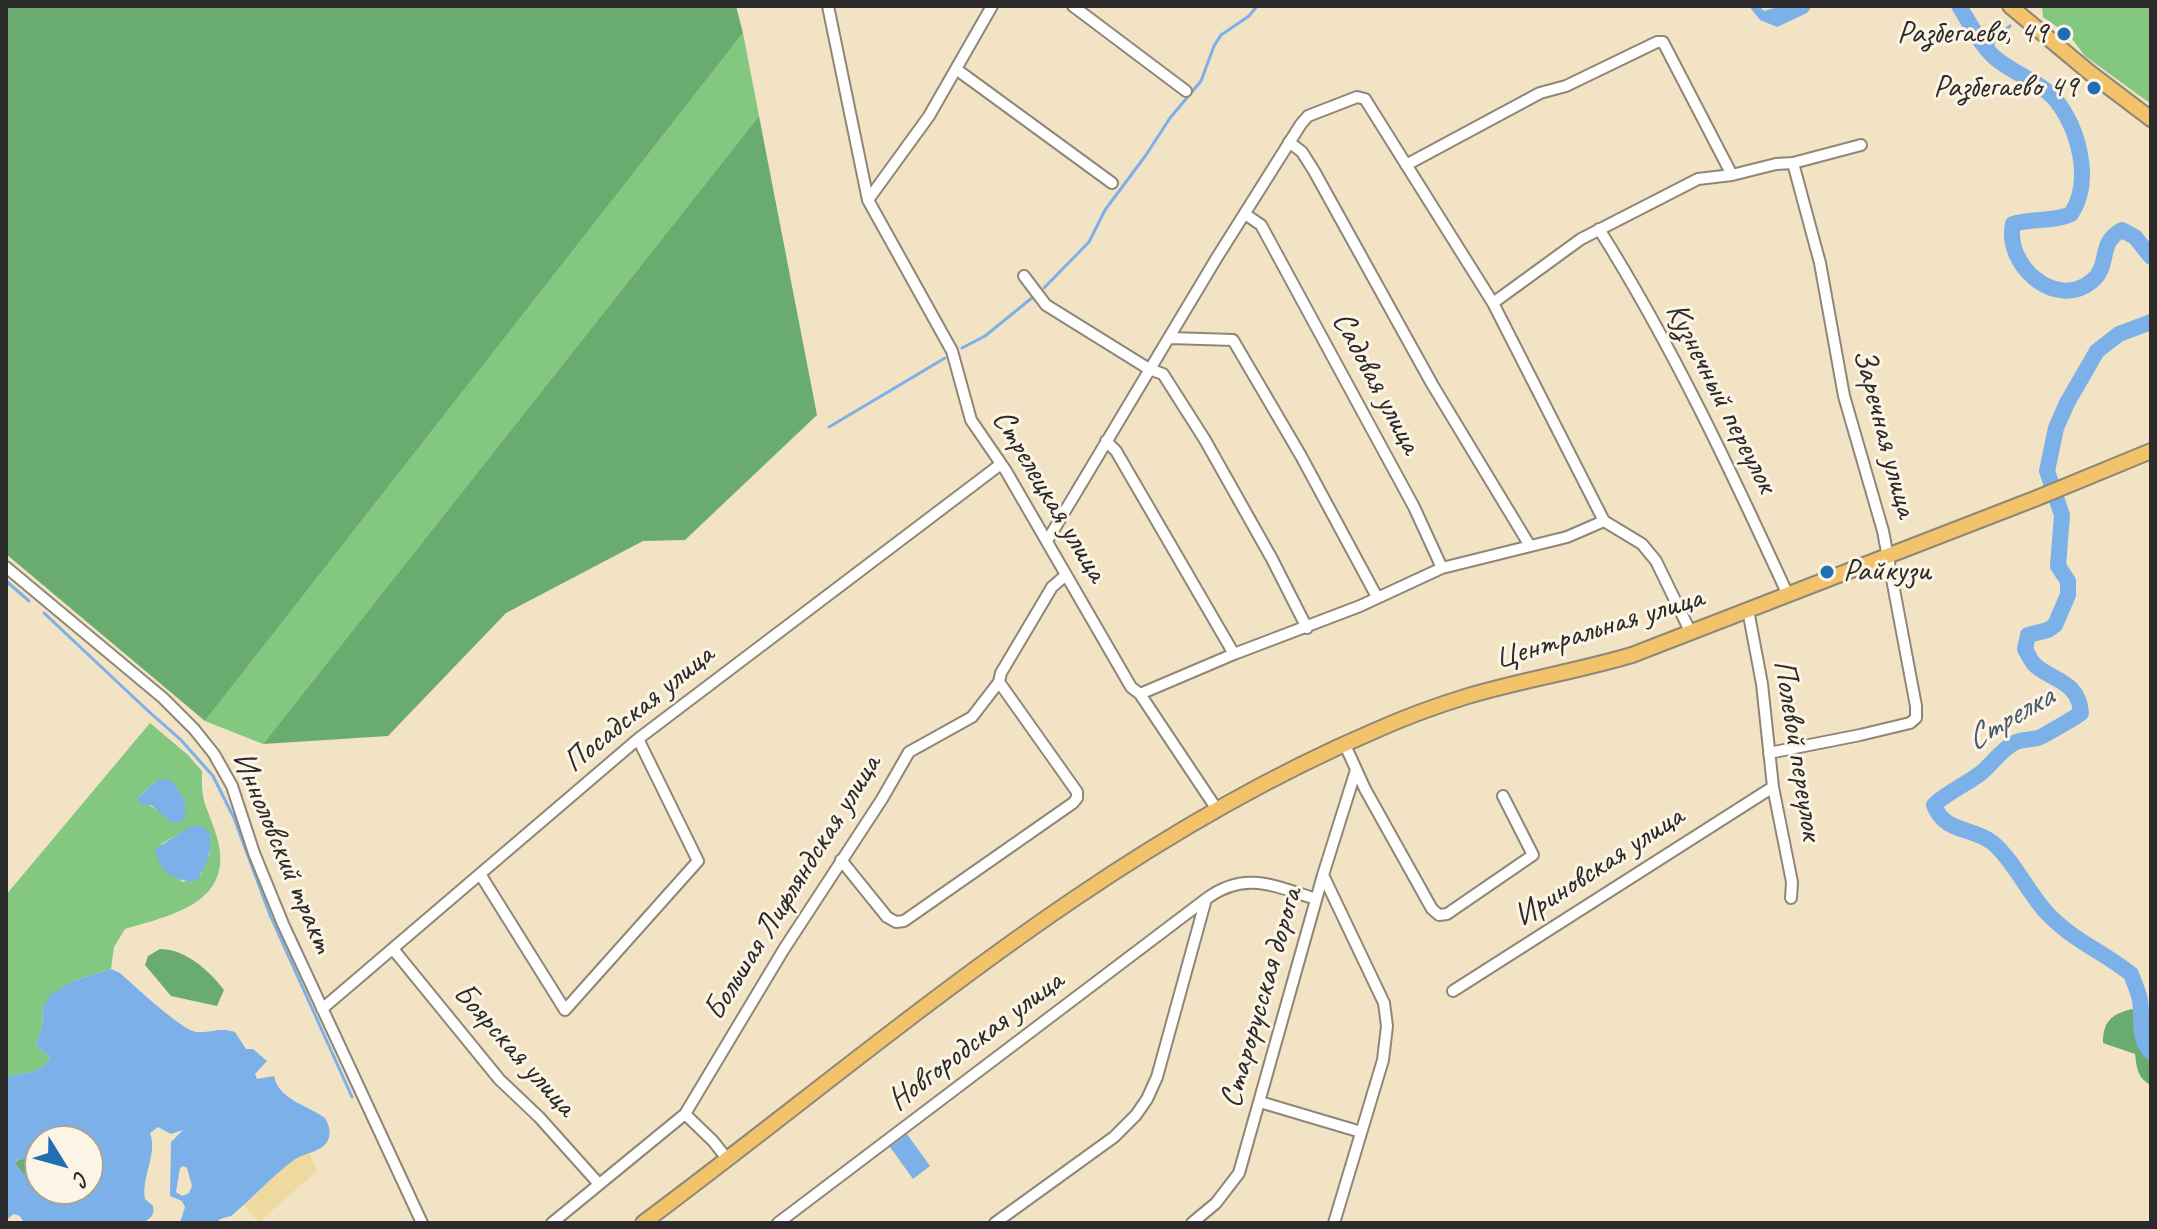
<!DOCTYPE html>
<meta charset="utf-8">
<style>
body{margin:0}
#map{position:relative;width:2157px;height:1229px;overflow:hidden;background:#f2e3c5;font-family:Caveat,sans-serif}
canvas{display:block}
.frame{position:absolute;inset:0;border:8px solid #2b2b2b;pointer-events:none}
.north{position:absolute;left:24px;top:1125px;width:80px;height:80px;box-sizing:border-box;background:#fcf5e5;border:2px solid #a8a49b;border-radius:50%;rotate:127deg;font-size:22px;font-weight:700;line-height:32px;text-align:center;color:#2b2b2b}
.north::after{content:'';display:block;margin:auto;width:28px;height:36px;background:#1f6fb2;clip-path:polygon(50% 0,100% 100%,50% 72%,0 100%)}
</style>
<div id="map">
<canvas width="2157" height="1229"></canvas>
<div class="frame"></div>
<div class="north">С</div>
</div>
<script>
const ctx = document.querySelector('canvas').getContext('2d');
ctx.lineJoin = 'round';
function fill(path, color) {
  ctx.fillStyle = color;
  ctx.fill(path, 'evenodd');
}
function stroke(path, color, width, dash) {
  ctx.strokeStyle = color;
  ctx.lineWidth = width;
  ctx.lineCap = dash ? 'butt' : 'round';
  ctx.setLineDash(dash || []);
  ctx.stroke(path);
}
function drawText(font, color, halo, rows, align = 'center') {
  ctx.font = font + ' Caveat,sans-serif';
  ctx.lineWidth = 6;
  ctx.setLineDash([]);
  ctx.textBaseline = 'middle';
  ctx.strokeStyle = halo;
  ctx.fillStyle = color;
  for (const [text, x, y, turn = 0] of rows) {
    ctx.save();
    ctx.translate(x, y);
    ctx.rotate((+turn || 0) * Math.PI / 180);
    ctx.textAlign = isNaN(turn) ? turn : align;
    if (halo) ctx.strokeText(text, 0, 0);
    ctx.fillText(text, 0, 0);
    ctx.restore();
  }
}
fill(new Path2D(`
 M2042 6H2151V104L2085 56 2070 36 2043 17Z
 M743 33 759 116 263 744 205 721Z
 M150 723 188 755 202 771C201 803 206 804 215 831 239 901 176 914 125 929L114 947 111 969 73 981 43 1008 42 1027 36 1045 50 1058C43 1073 21 1073 6 1077V895ZM156 781 160 812 138 798ZM193 826 210 853 201 875 183 882 177 878 161 844Z`), '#83c781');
fill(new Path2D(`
 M6 6H736L743 33 205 721 6 554Z
 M759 116 817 415 685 540 643 541 506 613 388 736 263 744Z
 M160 949C185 949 209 970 224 990L217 1006 171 996 145 965 148 956Z
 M2132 1009 2151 1023V1085C2137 1078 2137 1068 2135 1054L2103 1043C2103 1022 2111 1014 2132 1009Z
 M27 1151 40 1154V1164L30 1173 23 1174 15 1163Z`), '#6aac6f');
fill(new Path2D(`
 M309 1151 317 1171 259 1222 244 1206 286 1165Z`), '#eeda9e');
fill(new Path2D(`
 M1749 6H1759L1764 11C1779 6 1796 6 1812 6L1807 13 1777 27 1760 20Z
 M170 779C181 795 187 795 185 818L180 822 172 823 151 805H142L137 799 156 781Z
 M193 825 203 827 209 832C213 849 207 868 196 881 175 883 158 870 155 849Z
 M111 969 120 973C134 985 182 1031 197 1032 212 1033 219 1027 235 1032L246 1049H253L267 1061 255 1074 257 1079 274 1076C279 1100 307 1105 325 1118 329 1125 332 1134 327 1142 321 1152 304 1153 294 1160 273 1175 252 1199 231 1216L220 1219 217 1223H180L185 1207 182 1201 170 1196 171 1142 183 1130 171 1134 158 1127 150 1133C158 1154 141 1177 145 1199L153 1206C155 1216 150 1218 143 1223H24L20 1216 14 1214 6 1220V1077C21 1073 43 1073 50 1058L36 1045 42 1027 43 1008 50 995 73 981ZM40 1141H88V1189H40V1164L30 1173 23 1174 15 1163 18 1159 24 1160 28 1151 40 1154ZM183 1166 187 1168 192 1186 189 1193 182 1196 176 1192 180 1168Z
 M907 1134 930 1166 913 1179 890 1147Z`), '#7cb0e9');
stroke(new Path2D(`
 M1990 53 1995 38 2010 26
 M1044 288 1089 242 1105 210 1146 155 1170 118 1201 81 1214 46 1221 35 1249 16 1257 6
 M962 348 985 336 1033 297
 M829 427 945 358
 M6 581 29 601
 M44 613 146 709 181 740 213 776 234 818 270 915 352 1097`), '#7cb0e9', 3);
stroke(new Path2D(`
 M1959 6C1970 23 1979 43 1994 57 2012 73 2039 81 2055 99 2079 129 2093 181 2071 214 2054 222 2032 218 2013 224 2004 265 2056 311 2092 281 2111 265 2097 243 2122 230L2135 237 2151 257
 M2151 322 2119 334 2097 351 2067 403 2056 428 2047 471 2062 515 2058 566 2068 581V595L2055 625 2048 630 2028 635 2025 649C2028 654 2031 662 2036 666 2054 681 2079 682 2081 713 2079 715 2042 737 2038 738 2030 740 2022 739 2014 743 2001 750 1992 764 1981 773 1965 785 1948 792 1934 805 1945 834 1971 826 1993 843 2013 860 2028 892 2046 912 2073 941 2102 951 2131 974 2134 982 2138 991 2140 1000 2143 1017 2137 1038 2151 1052`), '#7cb0e9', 16);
const minor = new Path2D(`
 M828 6 868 200 952 351 971 420 1006 471 1131 687 1140 694 1216 808
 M1073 6 1186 91
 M956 69 1112 183
 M1289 142 1302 152 1314 171 1432 384 1530 546
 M1406 165 1540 93 1566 86 1657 42H1663L1732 175
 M868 200 929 116 992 6
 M1245 214 1261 225 1414 507 1442 568
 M1599 229C1672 345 1731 471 1788 595
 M1024 276 1046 305 1149 369 1163 374 1205 440 1272 559 1307 628
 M1493 303 1581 239 1698 179 1732 175 1776 164 1793 163 1861 145
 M1170 338 1233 340 1301 456 1377 597
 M1106 441 1116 451 1234 654
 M1047 541 1216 259 1301 124 1308 116 1357 97 1365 99 1493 303 1604 521
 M6 567 163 698 194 729 214 754 232 786 254 853 283 924 422 1223
 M1748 610 1762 684 1773 787 1792 882 1791 898
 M1140 694 1234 654 1360 606 1442 568 1567 537 1604 521 1642 544 1656 561 1691 633
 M1345 745 1365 789 1432 909 1439 915 1447 914 1533 855 1503 796
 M1769 753 1860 735 1910 723 1916 718V706L1883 531 1844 396 1820 263 1793 163
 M841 860 887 917 896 922 904 921 1073 803 1077 798V792L999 682
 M480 874 565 1010 698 861 638 739
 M1323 875 1384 1003 1387 1026 1383 1060 1334 1223
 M393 949 499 1079 539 1117 599 1184
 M1453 991 1773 787
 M322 1009 638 739 1001 464
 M1260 1102 1361 1132
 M685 1114 713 1141 728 1160
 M552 1223 685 1114 784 949 882 799 909 752 972 717 999 682 1001 673 1052 587 1066 575
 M778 1223 1206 899
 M995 1223 1114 1137 1136 1115 1147 1099 1157 1077 1206 899C1245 870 1274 886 1316 899
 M1192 1223 1216 1203 1239 1173 1323 875 1356 770`);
const major = new Path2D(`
 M2010 6 2089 72 2151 119
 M643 1223C878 1048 1099 849 1372 732 1403 718 1435 706 1468 696 1522 680 1578 671 1632 655L2037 498 2151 451`);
stroke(minor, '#8e8778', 14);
stroke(major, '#8e8778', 18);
stroke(minor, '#fff', 10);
stroke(major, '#f2c36a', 14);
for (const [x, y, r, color] of [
 [2064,34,8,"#1f6fb2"],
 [2094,88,8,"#1f6fb2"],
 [1827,572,8,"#1f6fb2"]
]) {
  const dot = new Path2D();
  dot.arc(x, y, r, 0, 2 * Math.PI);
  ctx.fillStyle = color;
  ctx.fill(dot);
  stroke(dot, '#fcf5e5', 3);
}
drawText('32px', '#2b2b2b', '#fcf5e5', [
 ["Разбегаево, 49",2048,34],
 ["Разбегаево 49",2078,88],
 ["Райкузи",1843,572,"left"]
], 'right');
drawText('32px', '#2b2b2b', '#fcf5e5', [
 ["Садовая улица",1376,383,62],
 ["Кузнечный переулок",1721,398,63],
 ["Заречная улица",1884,433,75],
 ["Стрелецкая улица",1049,496,59],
 ["Центральная улица",1599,629,-17],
 ["Посадская улица",639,709,-39],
 ["Полевой переулок",1797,750,81],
 ["Инноловский тракт",282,852,67],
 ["Ириновская улица",1599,867,-33],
 ["Большая Лифляндская улица",793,888,-58],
 ["Старорусская дорога",1262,998,-74],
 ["Новгородская улица",976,1041,-37],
 ["Боярская улица",514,1050,48]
]);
drawText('italic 34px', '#475a6e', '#fcf5e5', [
 ["Стрелка",2010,719,-30]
]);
</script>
